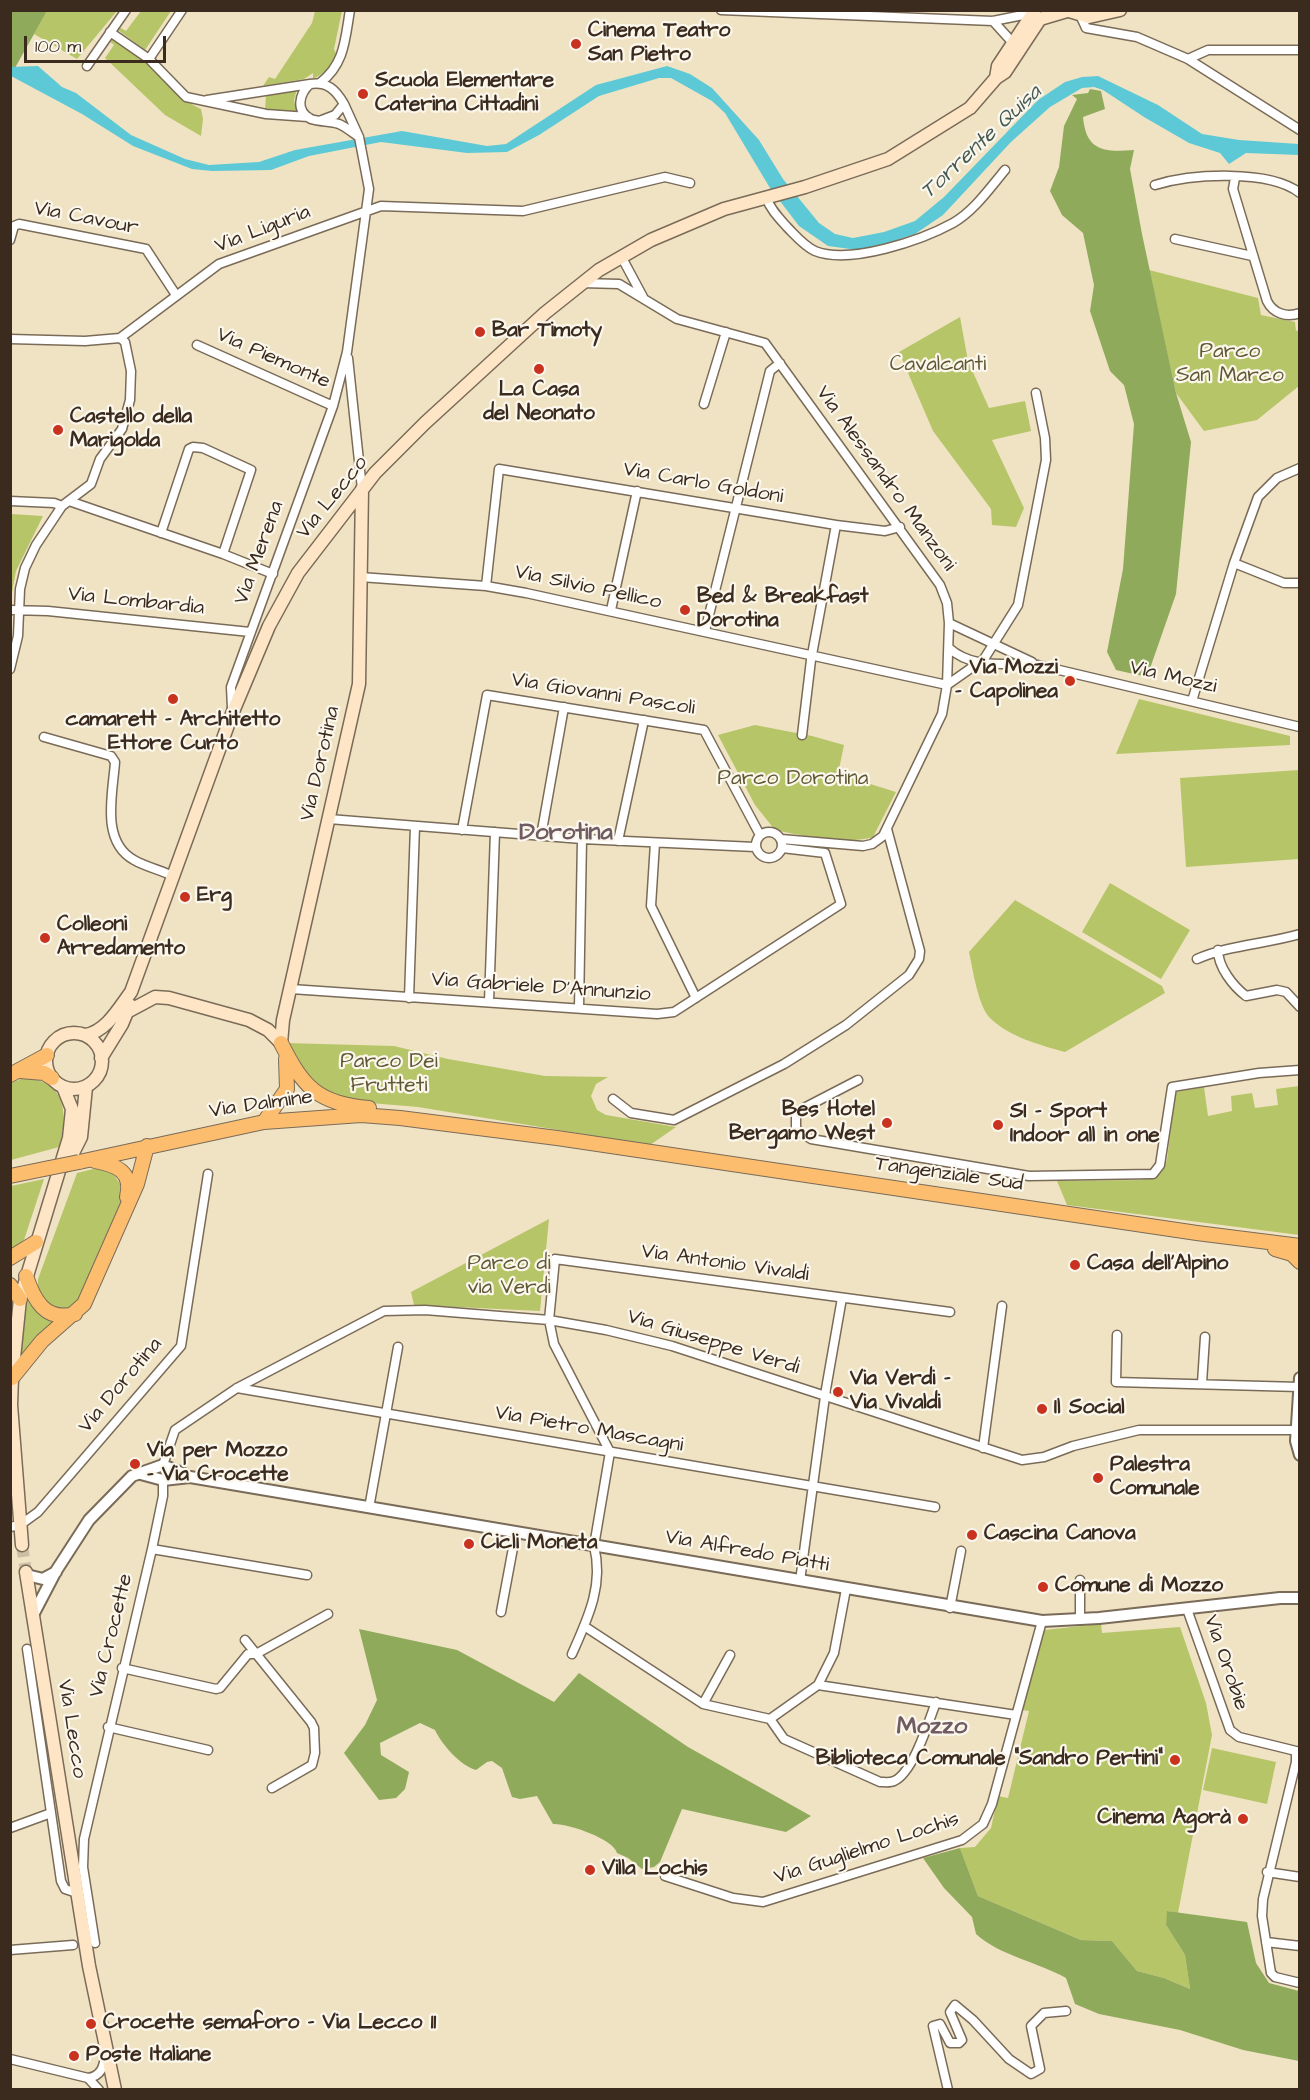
<!DOCTYPE html>
<meta charset="utf-8">
<style>
body{margin:0}
#map{position:relative;width:1310px;height:2100px;overflow:hidden;background:#f0e3c4;font-family:"Architects Daughter",sans-serif}
canvas{display:block}
.frame{position:absolute;inset:0;border:12px solid #3b2a1e;pointer-events:none}
.scale{position:absolute;left:24px;top:36px;width:142px;height:27px;box-sizing:border-box;border:3px solid #3b2a1e;border-top:0;padding-left:8px;font-size:18px;line-height:21px;white-space:nowrap;color:#3b2a1e;-webkit-text-stroke:4px #fbf7ec;paint-order:stroke}
</style>
<div id="map">
<canvas width="1310" height="2100"></canvas>
<div class="frame"></div>
<div class="scale">100 m</div>
</div>
<script>
const ctx = document.querySelector('canvas').getContext('2d');
ctx.lineJoin = 'round';
function fill(path, color) {
  ctx.fillStyle = color;
  ctx.fill(path, 'evenodd');
}
function stroke(path, color, width, dash) {
  ctx.strokeStyle = color;
  ctx.lineWidth = width;
  ctx.lineCap = dash ? 'butt' : 'round';
  ctx.setLineDash(dash || []);
  ctx.stroke(path);
}
function drawText(font, color, halo, rows, align = 'center') {
  ctx.font = font + ' "Architects Daughter",sans-serif';
  ctx.lineWidth = 4.5;
  ctx.setLineDash([]);
  ctx.textBaseline = 'middle';
  ctx.strokeStyle = halo;
  ctx.fillStyle = color;
  for (const [text, x, y, turn = 0] of rows) {
    ctx.save();
    ctx.translate(x, y);
    ctx.rotate((+turn || 0) * Math.PI / 180);
    ctx.textAlign = isNaN(turn) ? turn : align;
    if (halo) ctx.strokeText(text, 0, 0);
    ctx.fillText(text, 0, 0);
    ctx.restore();
  }
}
fill(new Path2D(`
 M47 11 48 10 117 11 77 59 34 34Z
 M141 11H171L145 50 118 30 119 27 126 31Z
 M315 11H342L334 49 338 58 332 68 313 79V73L304 79 263 86 269 77 275 79 312 23Z
 M114 39 144 59 169 81 183 100 201 109 203 119 201 136 165 115 105 58 114 45 109 41Z
 M297 89 294 100 297 113 265 110 266 95Z
 M1149 270 1258 298 1261 315 1295 322 1296 331 1299 330V386L1257 420 1204 431 1176 393Z
 M960 317 968 361 989 408 1025 401 1031 431 992 440 1024 508 1016 527 992 525 991 509 933 431 899 352Z
 M11 514 43 516 16 571 11 598Z
 M1139 699 1290 736V745L1116 754Z
 M755 725 812 736 844 745 838 774 896 792 873 837C844 845 805 836 775 830L755 805 718 735Z
 M1299 770V859L1186 867 1180 778Z
 M1110 883 1190 930 1161 979 1082 932Z
 M1015 900 1162 986 1165 993 1065 1052C1040 1045 1010 1037 991 1019 978 1007 973 970 969 952Z
 M285 1043 394 1046 448 1059 545 1076 608 1077 596 1084 591 1096 597 1110 606 1115 676 1127 650 1145 418 1107 346 1101 325 1091 307 1077Z
 M30 1076V1079C67 1082 68 1119 59 1147L11 1160V1083Z
 M1299 1086V1235L1067 1205 1057 1181 1141 1180 1161 1173 1167 1160 1175 1094 1177 1092 1204 1087 1208 1116 1232 1111 1231 1096 1252 1093 1255 1108 1278 1105 1276 1089Z
 M97 1168 106 1169 113 1173 120 1184 121 1202 79 1301 66 1309C48 1307 37 1300 38 1279L77 1173Z
 M44 1179 24 1240 11 1251V1186Z
 M549 1219 540 1311 414 1305 411 1292Z
 M25 1286C31 1306 39 1316 59 1321L15 1369Z
 M1101 1624 1102 1633 1180 1627 1206 1703 1212 1735 1178 1913 1168 1911 1166 1925 1185 1955 1190 1989 1164 1978 1137 1971 1112 1941 1081 1940 978 1896 960 1848 975 1847 991 1828 998 1796 1008 1798 1029 1711 1022 1710 1044 1630Z
 M1212 1748 1276 1762 1267 1804 1203 1790Z`), '#b6c568');
fill(new Path2D(`
 M11 11H47L11 75Z
 M1090 89 1101 91 1105 109 1083 117C1086 152 1105 152 1134 150L1130 169 1142 234 1176 393 1191 442 1176 594 1147 677 1116 670 1107 652 1123 569 1134 424 1124 385 1110 371 1090 311 1094 285 1083 233 1062 215 1050 191 1059 167 1064 126 1077 99 1072 95 1088 93Z
 M359 1629 457 1650 554 1702 579 1673 688 1747 811 1816 786 1832 682 1809 660 1862 654 1867 642 1869 628 1858 617 1853C614 1839 567 1823 553 1824L537 1796 520 1799 512 1797 502 1768 492 1761 487 1762 476 1770C461 1766 442 1745 435 1730L420 1723 380 1743 381 1755 409 1772 405 1789 396 1798 379 1800 344 1753 365 1725 377 1700Z
 M960 1848 978 1896 1081 1940 1112 1941 1137 1971 1164 1978 1190 1989 1185 1955 1166 1925 1167 1911 1247 1922 1256 1963 1269 1983 1299 1991V2061L1243 2050 1180 2030 1099 2014 1075 2004 1066 1978C1038 1962 1000 1956 976 1934L972 1917 944 1888 923 1858Z`), '#90aa5c');
fill(new Path2D(`
 M38 66 62 87 76 93 131 135 185 159 209 165 259 162 295 150 402 131 487 146 506 144 596 85 667 66 690 74 712 88 759 140 783 179 819 223 835 234 853 238 884 232 915 221 944 197 1038 100 1065 82 1082 77 1098 76 1158 105 1202 134 1239 140 1299 144V155L1246 153 1229 164 1220 153 1189 143 1144 117 1103 90 1094 87 1082 88 1050 107 1011 142 943 215 915 234 865 251 828 246 799 226 770 188 725 113 712 101 671 78H659L599 96 539 135 507 152 467 153 381 142 309 156 271 170 212 171 192 169 133 146 82 114 11 76 10 67Z`), '#5dc9d6');
stroke(new Path2D(`
 M22 1545 26 1572`), '#ccbea3', 12, [12, 6]);
const minor = new Path2D(`
 M721 10 993 21 1033 13
 M1081 17 1086 28 1137 37 1188 59 1300 130
 M993 21 1013 43
 M110 32 149 59 186 97 266 114 308 117
 M149 59 182 10
 M1188 59 1208 50H1300
 M87 66 126 10
 M320 83C345 64 345 39 350 10
 M207 100 310 84
 M322 120 335 115 344 104C336 90 327 81 310 84 299 94 295 111 311 119 320 122 330 121 339 124 346 127 353 133 359 137
 M1235 178 1233 189 1267 301C1273 313 1286 318 1300 313
 M1155 185C1191 174 1269 169 1300 193
 M766 197C770 209 779 218 787 227 796 236 804 246 815 251 850 265 922 240 953 223 974 211 990 188 1005 170
 M1175 239 1252 256
 M10 240 14 226 19 224 146 249 176 295
 M621 256 643 297
 M582 283 619 284 677 319 765 343 940 585 947 603 949 623 947 685 942 714 883 836 872 844 863 846 781 839
 M120 338 219 264 381 206 523 211 665 177 690 183
 M10 339 85 341 120 338
 M197 345 333 406
 M348 358 362 489
 M704 404 726 332
 M10 501 54 503 62 506
 M69 501 223 554 273 574
 M161 533 189 449 193 447 203 448 251 470 223 554
 M1234 563 1284 583H1300
 M360 577 486 586 526 593 947 685
 M486 586 499 469 836 525 885 531 900 527
 M10 610 48 611 250 632
 M611 610 637 491
 M949 623 1032 662
 M705 631 770 371 780 363
 M949 648C973 670 1007 662 1038 665L1300 727
 M10 669 18 636 20 589 25 568 36 545 62 506 91 484 100 459 122 429 130 400 131 371 125 342 120 338
 M947 685 984 659 1018 605 1046 460 1045 438 1036 393
 M1192 701 1234 563 1258 497 1277 478 1300 468
 M232 708 231 687 333 406 347 352 369 189 359 137 344 104
 M802 735 811 660 836 525
 M44 737 111 756 115 762C113 793 100 841 134 860 146 867 161 870 173 876
 M329 819 582 839 755 847
 M462 830 487 695 704 730 760 835
 M756 845a13 13 0 1 1 26 0a13 13 0 1 1-26 0Z
 M541 836 564 707
 M618 841 644 720
 M655 843 651 906 696 998
 M1218 950C1218 967 1233 986 1246 996L1277 990 1286 992 1300 1007
 M1197 959C1229 945 1266 944 1300 934
 M291 989 657 1014 674 1012 841 904 825 853 782 848
 M409 998 415 826
 M489 1002 495 832
 M579 1008 582 839
 M858 1080 802 1109 796 1117V1129L811 1139 1029 1176 1153 1174 1160 1165 1172 1087 1259 1073 1300 1070
 M613 1099 631 1113 674 1120 784 1064 846 1025 909 975 919 959 920 951 887 829
 M1117 1335 1116 1382 1299 1387
 M1202 1383 1205 1337
 M237 1388 935 1507
 M983 1448 1002 1306
 M163 1465 175 1430 237 1388 384 1311 425 1310 549 1320 606 1330 672 1346 1022 1460 1044 1457 1073 1446 1139 1430H1296
 M369 1508 398 1347
 M10 1527 20 1525 38 1512 181 1346 208 1174
 M152 1549 307 1575
 M800 1581 826 1389 842 1298
 M950 1608 961 1551
 M1187 1609 1230 1730 1239 1737 1300 1752
 M501 1612 516 1532
 M1080 1620V1580
 M584 1626 703 1704 770 1719 784 1739 880 1782C884 1782 890 1783 894 1781 913 1773 929 1721 936 1702
 M245 1640 311 1722 314 1728 315 1753 312 1765 272 1788
 M27 1649 61 1881 65 1889 77 1893
 M572 1654C588 1618 604 1585 594 1546L610 1452 554 1344 549 1320 555 1259 950 1312
 M122 1668 216 1689 220 1688 248 1654H256L328 1614
 M818 1685 1016 1715
 M703 1704 730 1655
 M770 1719 818 1685 834 1653 846 1589
 M108 1727 208 1750
 M1296 1752V1762L1263 1899 1262 1916 1271 1973 1275 1977 1300 1983
 M10 1828 51 1813
 M1267 1872 1300 1877
 M665 1876 733 1898 763 1902 962 1840 983 1824 992 1804 1042 1621
 M1266 1942 1300 1946
 M95 1943 83 1867 84 1839 152 1549 163 1496V1480
 M10 1950 73 1945
 M10 2059 88 2078 99 2090
 M88 2078C101 2076 104 2067 105 2055
 M948 2090 933 2026 940 2024 950 2043H959L962 2040 950 2012 955 2005 973 2020 1009 2059 1031 2074 1040 2069 1031 2026 1044 2013 1066 2011`);
const tertiary = new Path2D(`
 M1300 1378 1296 1441 1300 1455
 M137 1473 163 1480 190 1477 1042 1621 1099 1618 1280 1598H1300
 M27 1575 43 1579 56 1572
 M33 1615 56 1571 89 1520 132 1476 163 1465 184 1474`);
const secondary = new Path2D(`
 M1066 10 1089 17 1120 10
 M996 78 998 66 1035 10
 M127 1012 155 997 169 998 249 1020 268 1030 281 1043
 M46 1061a28 28 0 1 1 56 0a28 28 0 1 1-56 0Z
 M85 1035C106 1032 119 1008 131 992L232 714 269 626 298 573 375 473 425 423 545 313 599 270 651 240 724 209 805 187 888 159 970 108 996 78 1005 72 1040 19 1067 11
 M281 1043 283 1020 359 684 362 489
 M101 1058 122 1024 130 1005
 M67 1165 81 1137 86 1087
 M22 1545 11 1405 12 1378 20 1299 69 1138 72 1109 63 1087
 M26 1572 89 1966 115 2090`);
const trunk = new Path2D(`
 M281 1043C303 1087 318 1104 369 1108
 M20 1071 44 1073 52 1078
 M10 1075 47 1055
 M264 1122 287 1089 286 1059
 M95 1161C117 1165 133 1172 127 1197
 M79 1162 264 1122 361 1115 400 1118 557 1138 1197 1233 1300 1246
 M10 1176 49 1168
 M1275 1249 1292 1254 1300 1262
 M10 1258 36 1242
 M26 1276C34 1300 45 1322 75 1314
 M10 1285 20 1299
 M12 1378 42 1341 84 1304 137 1184 147 1146`);
stroke(minor, '#7a6b58', 11);
stroke(tertiary, '#7a6b58', 14);
stroke(secondary, '#7a6b58', 15);
stroke(trunk, '#7a6b58', 16);
stroke(minor, '#fff', 8);
stroke(tertiary, '#fff', 10);
stroke(secondary, '#fee5c5', 12);
stroke(trunk, '#fcbd6f', 14);
const trunkBridge = new Path2D(`
 M49 1168 79 1162`);
stroke(trunkBridge, '#7a6b58', 16, []);
stroke(trunkBridge, '#fcbd6f', 14);
for (const [x, y, r, color] of [
 [576,44,6,"#c8321e"],
 [363,94,6,"#c8321e"],
 [480,332,6,"#c8321e"],
 [539,369,6,"#c8321e"],
 [58,430,6,"#c8321e"],
 [685,610,6,"#c8321e"],
 [1070,681,6,"#c8321e"],
 [173,699,6,"#c8321e"],
 [185,897,6,"#c8321e"],
 [45,938,6,"#c8321e"],
 [887,1123,6,"#c8321e"],
 [998,1125,6,"#c8321e"],
 [1075,1265,6,"#c8321e"],
 [838,1392,6,"#c8321e"],
 [1042,1409,6,"#c8321e"],
 [135,1464,6,"#c8321e"],
 [1098,1478,6,"#c8321e"],
 [972,1535,6,"#c8321e"],
 [469,1544,6,"#c8321e"],
 [1043,1587,6,"#c8321e"],
 [1175,1760,6,"#c8321e"],
 [1243,1819,6,"#c8321e"],
 [590,1870,6,"#c8321e"],
 [91,2024,6,"#c8321e"],
 [74,2056,6,"#c8321e"]
]) {
  const dot = new Path2D();
  dot.arc(x, y, r, 0, 2 * Math.PI);
  ctx.fillStyle = color;
  ctx.fill(dot);
  stroke(dot, '#fbf7ec', 2);
}
drawText('bold 21px', '#3b2a1e', '#fbf7ec', [
 ["Cinema Teatro",588,32],
 ["San Pietro",588,56],
 ["Scuola Elementare",375,82],
 ["Caterina Cittadini",375,106],
 ["Bar Timoty",492,332],
 ["La Casa",539,391,"center"],
 ["del Neonato",539,415,"center"],
 ["Castello della",70,418],
 ["Marigolda",70,442],
 ["Bed & Breakfast",697,598],
 ["Dorotina",697,622],
 ["Via Mozzi",1058,669,"right"],
 ["- Capolinea",1058,693,"right"],
 ["camarett - Architetto",173,721,"center"],
 ["Ettore Curto",173,745,"center"],
 ["Erg",197,897],
 ["Colleoni",57,926],
 ["Arredamento",57,950],
 ["Bes Hotel",875,1111,"right"],
 ["Bergamo West",875,1135,"right"],
 ["SI - Sport",1010,1113],
 ["Indoor all in one",1010,1137],
 ["Casa dell'Alpino",1087,1265],
 ["Via Verdi -",850,1380],
 ["Via Vivaldi",850,1404],
 ["Il Social",1054,1409],
 ["Via per Mozzo",147,1452],
 ["- Via Crocette",147,1476],
 ["Palestra",1110,1466],
 ["Comunale",1110,1490],
 ["Cascina Canova",984,1535],
 ["Cicli Moneta",481,1544],
 ["Comune di Mozzo",1055,1587],
 ["Biblioteca Comunale \"Sandro Pertini\"",1163,1760,"right"],
 ["Cinema Agorà",1231,1819,"right"],
 ["Villa Lochis",602,1870],
 ["Crocette semaforo - Via Lecco 11",103,2024],
 ["Poste Italiane",86,2056]
], 'left');
drawText('21px', '#3b2a1e', '#fbf7ec', [
 ["Via Cavour",86,219,11],
 ["Via Liguria",263,230,-21],
 ["Via Piemonte",273,359,24],
 ["Via Alessandro Manzoni",885,479,54],
 ["Via Carlo Goldoni",703,484,10],
 ["Via Lecco",333,498,-51],
 ["Via Merena",260,553,-70],
 ["Via Silvio Pellico",588,588,12],
 ["Via Lombardia",136,602,6],
 ["Via Mozzi",1173,678,13],
 ["Via Giovanni Pascoli",603,695,9],
 ["Via Dorotina",321,764,-77],
 ["Via Gabriele D'Annunzio",541,988,4],
 ["Via Dalmine",261,1105,-8],
 ["Tangenziale Sud",949,1175,8],
 ["Via Antonio Vivaldi",725,1264,8],
 ["Via Giuseppe Verdi",713,1343,17],
 ["Via Dorotina",121,1386,-50],
 ["Via Pietro Mascagni",589,1430,10],
 ["Via Alfredo Piatti",747,1552,10],
 ["Via Crocette",112,1636,-76],
 ["Via Orobie",1225,1663,71],
 ["Via Lecco",71,1729,81],
 ["Via Guglielmo Lochis",867,1849,-18]
]);
drawText('21px', '#605834', '#fbf7ec', [
 ["Parco",1230,353],
 ["San Marco",1230,377],
 ["Cavalcanti",938,366],
 ["Parco Dorotina",793,780],
 ["Parco Dei",389,1063],
 ["Frutteti",389,1087],
 ["Parco di",509,1265],
 ["via Verdi",509,1289]
]);
drawText('italic 22px', '#455a55', '#fbf7ec', [
 ["Torrente Quisa",982,143,-43]
]);
drawText('bold 24px', '#705b63', '#fbf7ec', [
 ["Dorotina",566,834],
 ["Mozzo",932,1728]
]);
</script>
